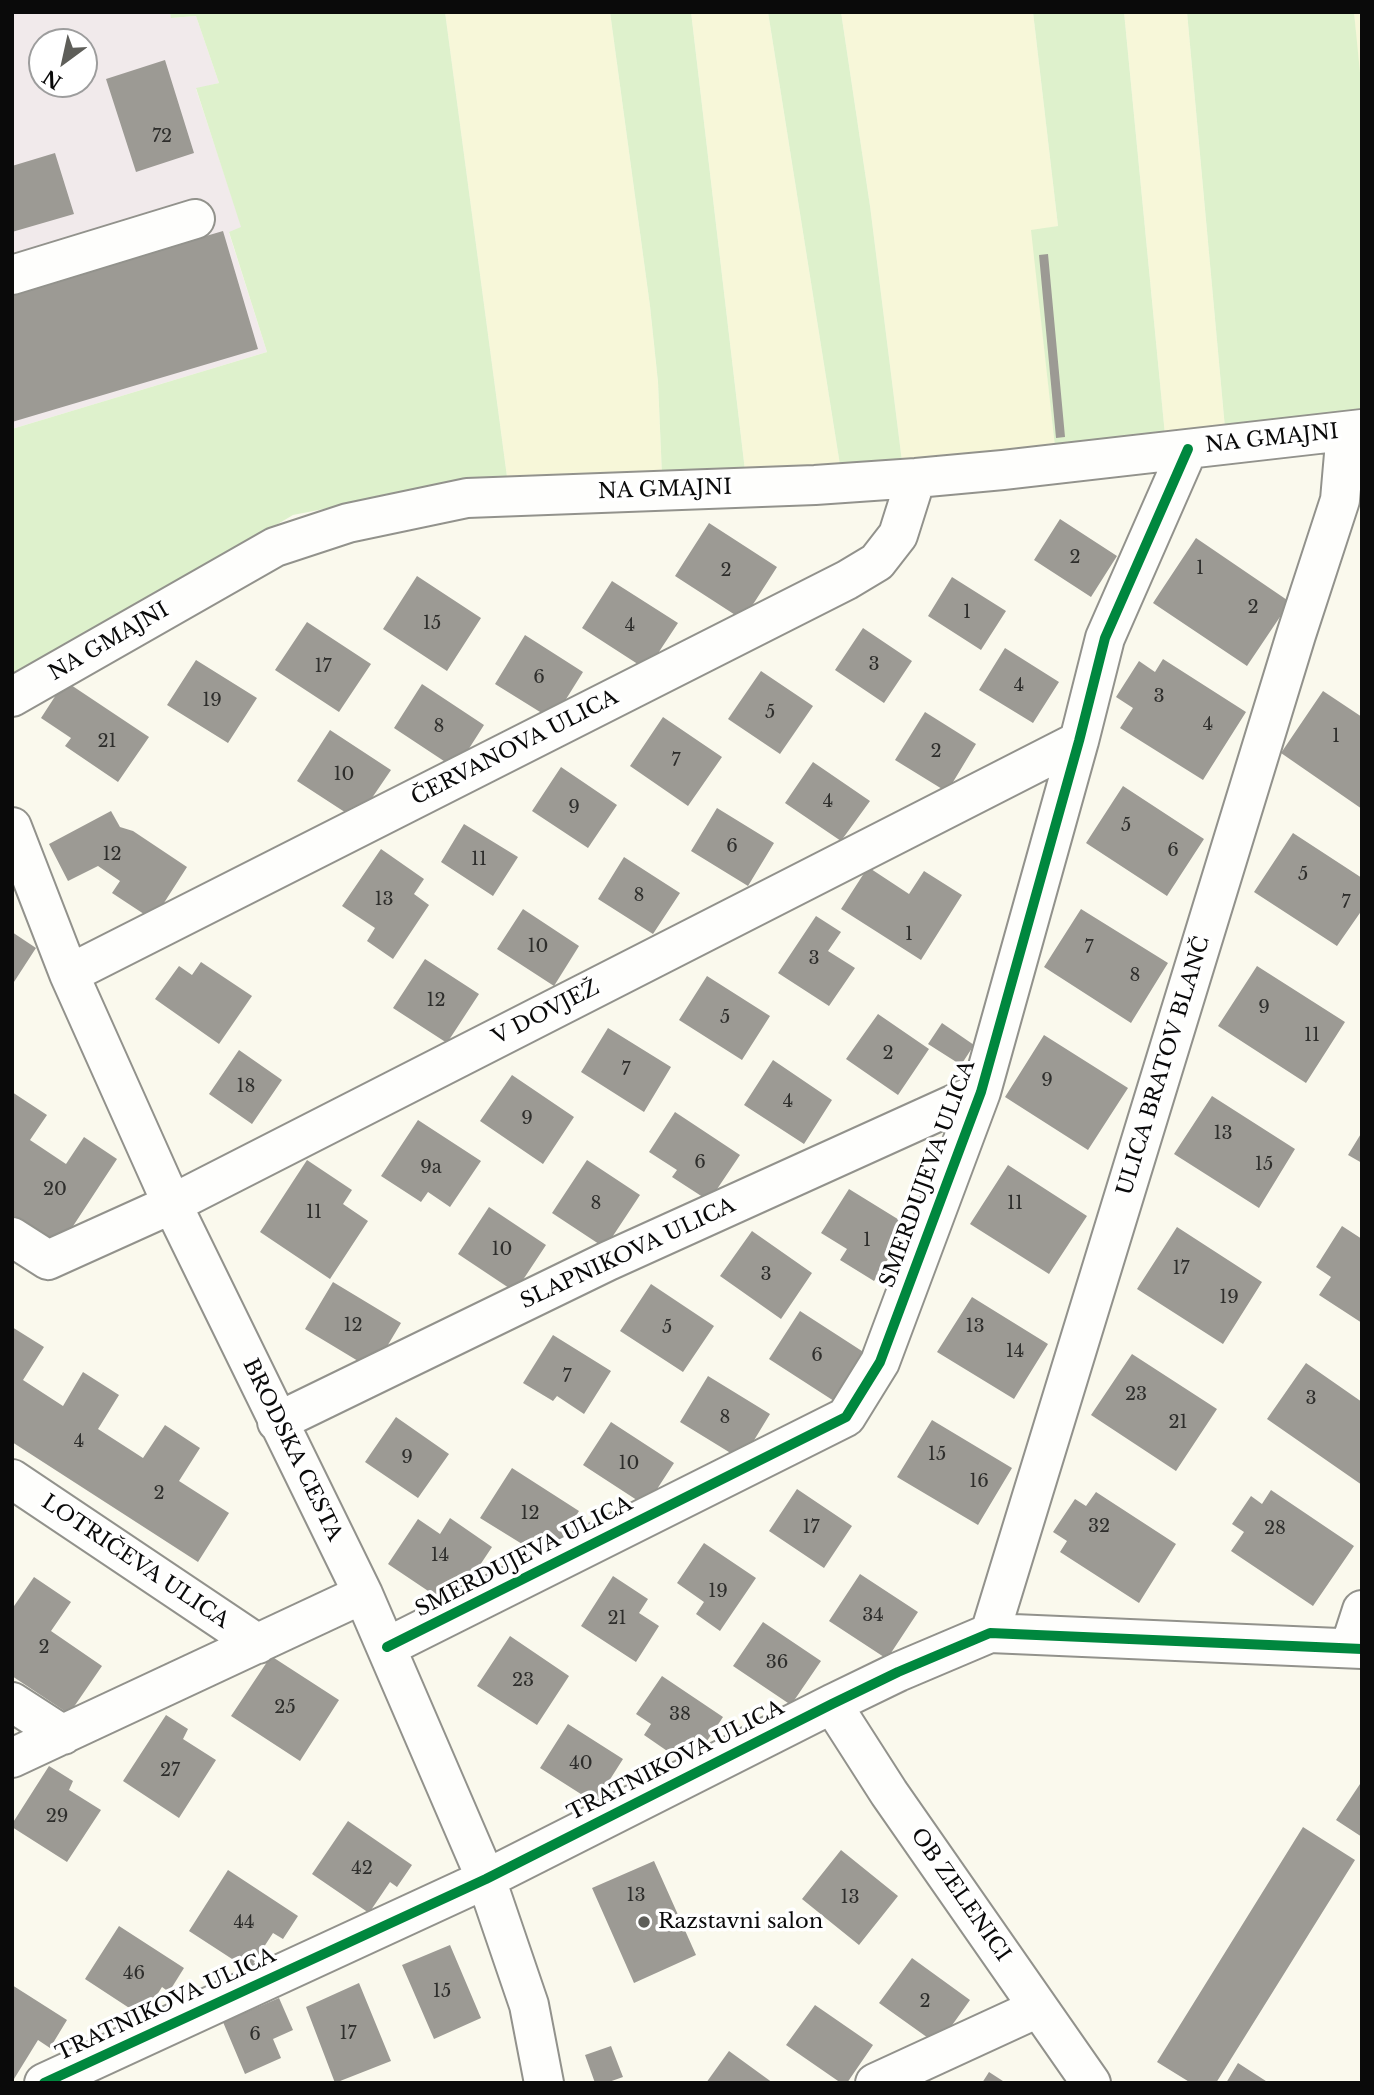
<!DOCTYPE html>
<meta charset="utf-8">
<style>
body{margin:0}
#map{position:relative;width:1374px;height:2095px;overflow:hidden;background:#faf9ed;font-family:"Libre Baskerville",serif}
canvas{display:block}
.frame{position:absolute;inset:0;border:14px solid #0a0a0a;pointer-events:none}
.north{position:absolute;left:28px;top:28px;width:70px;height:70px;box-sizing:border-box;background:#fff;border:2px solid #9d9d9d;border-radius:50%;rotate:213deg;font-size:19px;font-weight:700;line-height:28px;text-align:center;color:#0a0a0a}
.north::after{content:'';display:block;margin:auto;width:24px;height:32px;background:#5e5e59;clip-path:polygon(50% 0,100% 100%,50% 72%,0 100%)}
</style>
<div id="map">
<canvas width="1374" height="2095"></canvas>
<div class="frame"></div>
<div class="north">N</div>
</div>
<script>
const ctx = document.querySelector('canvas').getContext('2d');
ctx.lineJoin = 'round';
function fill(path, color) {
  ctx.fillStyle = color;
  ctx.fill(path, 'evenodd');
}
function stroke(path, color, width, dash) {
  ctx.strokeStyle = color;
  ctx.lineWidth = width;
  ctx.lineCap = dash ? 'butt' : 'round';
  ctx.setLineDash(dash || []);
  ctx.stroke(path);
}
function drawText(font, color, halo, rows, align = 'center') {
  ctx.font = font + ' "Libre Baskerville",serif';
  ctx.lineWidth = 7;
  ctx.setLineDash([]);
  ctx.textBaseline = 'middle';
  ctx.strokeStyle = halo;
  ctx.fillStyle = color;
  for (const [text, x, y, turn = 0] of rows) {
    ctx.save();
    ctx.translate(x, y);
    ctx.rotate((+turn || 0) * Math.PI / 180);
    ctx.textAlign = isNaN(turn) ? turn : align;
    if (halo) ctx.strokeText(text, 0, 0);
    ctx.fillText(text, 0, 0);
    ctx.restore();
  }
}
fill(new Path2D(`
 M12 12H170L172 18 196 16 219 83 196 89 242 228 229 233 267 352 12 429ZM42 42H84V84H42Z`), '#f1eaeb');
fill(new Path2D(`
 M445 12H610L650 306 658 382 662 475 585 474 507 477Z
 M691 12H768L840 465 745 471Z
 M841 12H1033L1058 226 1032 231 1055 447 902 462 870 206Z
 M1124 12H1187L1225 428 1165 435Z
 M1354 12H1362V93L1358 62Z`), '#f7f7d9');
fill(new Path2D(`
 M170 12H445L507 477 461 482 293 515 26 672 12 678V429L267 352 229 232 241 227 196 88 219 83 196 16 171 18Z
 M610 12H691L745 471 662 475 658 382 650 306Z
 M768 12H841L870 206 902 462 840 465Z
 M1033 12H1124L1165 435 1055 447 1031 230 1058 226Z
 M1187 12H1354L1362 93V413L1225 428Z`), '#def1cc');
fill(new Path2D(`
 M165 60 194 153 136 172 106 79Z
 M55 153 74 214 12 232V166Z
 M223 231 258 349 12 422V293Z
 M1048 254 1065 437 1056 438 1039 255Z
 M1060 519 1117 556 1091 597 1034 560Z
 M709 523 777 567 743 620 675 576Z
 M1196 538 1290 602 1247 666 1153 603Z
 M417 576 481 618 447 671 383 629Z
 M952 577 1006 611 981 650 928 616Z
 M612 581 678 623 647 670 582 628Z
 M307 622 371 664 339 712 275 670Z
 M863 628 912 661 884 703 835 670Z
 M525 635 583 672 553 720 495 684Z
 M1005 648 1059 682 1033 723 979 690Z
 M1163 659 1246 712 1203 780 1120 728 1133 708 1116 697 1139 661 1155 672Z
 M196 660 257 698 228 743 167 705Z
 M761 671 813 706 780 754 728 719Z
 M65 681 149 737 118 782 65 746 71 738 41 718Z
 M422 684 484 725 456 769 394 728Z
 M1323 691 1362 717V809L1281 753Z
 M925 712 976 744 947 792 895 760Z
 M663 717 722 757 688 806 630 766Z
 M330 730 391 770 357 820 297 781Z
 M813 762 870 801 841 841 785 803Z
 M561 767 617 805 588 848 532 811Z
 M1123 786 1204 839 1167 896 1086 843Z
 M717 808 774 843 748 886 691 851Z
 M111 811 120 827 133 831 187 867 153 920 112 893 120 881 98 866 68 881 49 844Z
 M464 824 518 857 493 896 441 862Z
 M1293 833 1362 878V910L1337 946 1254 892Z
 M381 849 424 879 414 894 429 905 393 959 367 941 375 928 342 906Z
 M624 857 680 893 653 934 598 899Z
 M868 867 909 894 924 871 962 895 921 960 841 909Z
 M523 909 579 946 554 986 497 949Z
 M1081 909 1168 963 1131 1023 1044 967Z
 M816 916 841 932 828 951 855 968 829 1006 778 973Z
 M12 932 36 948 12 985Z
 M425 959 479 994 447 1043 393 1008Z
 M201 962 252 996 219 1044 155 999 179 966 192 975Z
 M1257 966 1345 1022 1306 1083 1218 1026Z
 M707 976 770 1016 742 1060 679 1020Z
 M878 1014 929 1049 898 1095 846 1059Z
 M942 1023 974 1045 961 1065 928 1044Z
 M608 1028 671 1067 644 1112 581 1072Z
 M1044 1035 1128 1088 1088 1150 1005 1097Z
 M239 1050 282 1080 252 1124 209 1094Z
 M773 1060 832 1100 804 1144 744 1105Z
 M512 1075 574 1117 543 1164 480 1121Z
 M12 1092 47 1115 30 1140 66 1164 84 1137 117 1159 60 1246 12 1215Z
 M1212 1096 1295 1149 1259 1208 1174 1154Z
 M675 1112 740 1155 709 1201 672 1177 677 1170 649 1152Z
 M418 1120 481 1161 450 1207 428 1192 421 1202 381 1176Z
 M1362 1132V1163L1348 1155Z
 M307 1160 352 1190 343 1204 368 1221 330 1279 260 1232Z
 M587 1160 640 1195 605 1248 552 1213Z
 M1008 1165 1087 1216 1049 1274 970 1224Z
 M849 1189 909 1226 874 1281 840 1260 847 1249 821 1233Z
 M489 1207 546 1245 515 1292 458 1254Z
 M1342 1226 1362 1239V1323L1319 1295 1331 1277 1316 1267Z
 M1177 1227 1262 1282 1223 1344 1137 1289Z
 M752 1231 812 1273 781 1319 720 1276Z
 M333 1282 401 1323 373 1370 305 1329Z
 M651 1284 714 1326 683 1372 620 1331Z
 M972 1297 1048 1344 1014 1399 937 1352Z
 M800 1311 865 1353 834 1401 769 1359Z
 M12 1327 44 1347 23 1380 63 1406 83 1372 119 1395 98 1429 143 1458 165 1425 200 1448 179 1481 229 1513 198 1562 12 1442Z
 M553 1335 611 1371 584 1414 557 1396 553 1401 523 1383Z
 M1132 1354 1217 1409 1176 1471 1091 1415Z
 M1306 1363 1362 1402V1485L1267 1419Z
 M708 1376 770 1414 742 1460 680 1422Z
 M396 1417 449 1454 418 1498 365 1462Z
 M932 1420 1012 1468 978 1525 897 1477Z
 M611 1422 674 1463 646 1506 583 1465Z
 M512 1468 579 1511 548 1560 480 1518Z
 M797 1489 852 1526 824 1568 769 1531Z
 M1271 1490 1354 1546 1313 1606 1231 1551 1244 1532 1232 1524 1251 1496 1262 1504Z
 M1096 1492 1176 1544 1139 1603 1060 1552 1067 1541 1053 1532 1075 1499 1086 1506Z
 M450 1518 492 1547 452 1607 388 1564 418 1519 440 1534Z
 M704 1543 756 1578 720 1631 696 1614 704 1602 677 1583Z
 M860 1574 918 1612 887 1659 829 1621Z
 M613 1576 648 1599 639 1613 659 1626 636 1662 581 1626Z
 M34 1577 71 1602 51 1631 102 1666 69 1714 12 1676V1609Z
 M763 1622 821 1661 791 1705 733 1666Z
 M510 1636 569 1676 537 1725 477 1686Z
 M271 1656 339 1700 300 1761 231 1716Z
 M662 1676 723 1717 697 1756 681 1744 673 1755 644 1735 651 1724 636 1714Z
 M166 1715 188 1729 183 1739 216 1760 179 1818 123 1781Z
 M568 1724 623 1759 595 1803 540 1768Z
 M49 1766 73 1781 69 1790 101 1810 67 1862 12 1827V1824Z
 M1362 1781V1837L1336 1820Z
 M348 1821 412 1865 397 1887 390 1882 369 1913 312 1874Z
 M1303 1827 1355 1860 1216 2083H1191L1157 2062Z
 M841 1850 898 1896 859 1945 802 1899Z
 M654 1861 696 1955 634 1983 592 1888Z
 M228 1870 298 1916 283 1939 273 1933 249 1970 189 1931Z
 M119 1926 184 1968 169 1992 162 1987 143 2017 85 1979Z
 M450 1945 481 2018 434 2039 402 1965Z
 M912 1958 970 2000 938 2045 879 2003Z
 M359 1983 391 2061 335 2083 306 2007Z
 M12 1985 67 2020 50 2048 38 2040 14 2079 12 2077Z
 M279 1998 293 2030 273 2039 281 2058 245 2074 223 2022Z
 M815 2005 873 2045 847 2083H841L786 2045Z
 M611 2046 623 2077 606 2083H595L585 2055Z
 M729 2051 773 2083H706Z
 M1238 2063 1269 2083H1226Z
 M989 2072 1006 2083H982Z`), '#9c9a94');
const minor = new Path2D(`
 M12 275 195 219
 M12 697 275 547 348 523 467 498 815 485 916 478 1003 470 1362 429
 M12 827 69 974 172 1204 363 1594 486 1879 529 2005 544 2083
 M69 974 847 580 877 562 898 535 916 478
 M12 1237 48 1260 172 1204 1079 741
 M277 1422 608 1261 981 1092
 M12 1479 258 1644
 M990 1633 1296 635 1340 500 1346 431
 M387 1647 846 1417 880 1362 981 1092 1079 741 1105 638 1188 449
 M1350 1647 1362 1610
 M12 1702 63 1735
 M832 1704 889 1793 1091 2083
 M12 1758 363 1594
 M44 2083 486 1879 832 1704 898 1672 990 1633 1362 1649
 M875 2083 1038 2008`);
stroke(minor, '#92928c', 42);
stroke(minor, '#fefefc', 38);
stroke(new Path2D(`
 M387 1647 846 1417 880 1362 981 1092 1079 741 1105 638 1188 449
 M44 2083 486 1879 832 1704 898 1672 990 1633 1362 1649`), '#00873e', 10);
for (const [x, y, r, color] of [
 [644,1922,7,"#5e5e59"]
]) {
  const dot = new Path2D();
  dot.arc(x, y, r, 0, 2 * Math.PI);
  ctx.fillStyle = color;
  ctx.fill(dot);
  stroke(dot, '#fff', 2.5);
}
drawText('18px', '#2e2e2c', null, [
 ["72",162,137],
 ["2",1075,558],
 ["1",1200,569],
 ["2",726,571],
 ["2",1253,608],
 ["1",967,613],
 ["15",432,624],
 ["4",630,626],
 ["3",874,665],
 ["17",323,667],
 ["6",539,678],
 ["4",1019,686],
 ["3",1159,697],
 ["19",212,701],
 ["5",770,713],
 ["4",1208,725],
 ["8",439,727],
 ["1",1336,737],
 ["21",107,742],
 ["2",936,752],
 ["7",676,761],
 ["10",344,775],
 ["4",828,802],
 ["9",574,808],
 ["5",1126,826],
 ["6",732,847],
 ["6",1173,851],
 ["12",112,855],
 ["11",479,860],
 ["5",1303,875],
 ["8",639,896],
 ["13",384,900],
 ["7",1346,903],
 ["1",909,935],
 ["10",538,947],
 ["7",1089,948],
 ["3",814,959],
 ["8",1135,976],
 ["12",436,1001],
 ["9",1264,1008],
 ["5",725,1018],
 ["11",1312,1036],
 ["2",888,1054],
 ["7",626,1070],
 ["9",1047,1081],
 ["18",246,1087],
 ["4",788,1102],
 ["9",527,1119],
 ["13",1223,1134],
 ["6",700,1163],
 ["15",1264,1165],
 ["9a",431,1168],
 ["20",55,1190],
 ["8",596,1204],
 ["11",1015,1204],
 ["11",314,1213],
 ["1",867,1241],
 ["10",502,1250],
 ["17",1181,1269],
 ["3",766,1275],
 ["19",1229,1298],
 ["12",353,1326],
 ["13",975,1327],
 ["5",667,1328],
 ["14",1015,1352],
 ["6",817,1356],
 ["7",567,1377],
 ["23",1136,1395],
 ["3",1311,1399],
 ["8",725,1418],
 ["21",1178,1423],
 ["4",79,1442],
 ["15",937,1455],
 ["9",407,1458],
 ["10",629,1464],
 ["16",979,1482],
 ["2",159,1494],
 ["12",530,1514],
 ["32",1099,1527],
 ["17",811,1528],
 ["28",1275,1529],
 ["14",440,1556],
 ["19",718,1592],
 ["34",873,1616],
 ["21",617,1619],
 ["2",44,1648],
 ["36",777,1663],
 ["23",523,1681],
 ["25",285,1708],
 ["38",680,1715],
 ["40",581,1764],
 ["27",170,1771],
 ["29",57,1817],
 ["42",362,1869],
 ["13",636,1896],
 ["13",850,1898],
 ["44",244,1923],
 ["46",134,1974],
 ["15",442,1992],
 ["2",925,2002],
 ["17",348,2034],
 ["6",255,2035]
]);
drawText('21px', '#0a0a0a', '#fff', [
 ["NA GMAJNI",1272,439,-6],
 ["NA GMAJNI",665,490,-2],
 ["NA GMAJNI",109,642,-30],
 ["ČERVANOVA ULICA",515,748,-27],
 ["V DOVJEŽ",546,1013,-27],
 ["ULICA BRATOV BLANČ",1164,1066,-73],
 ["SMERDUJEVA ULICA",928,1174,-70],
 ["SLAPNIKOVA ULICA",628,1254,-25],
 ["BRODSKA CESTA",292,1450,64],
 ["SMERDUJEVA ULICA",524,1557,-27],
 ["LOTRIČEVA ULICA",135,1562,34],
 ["TRATNIKOVA ULICA",676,1761,-27],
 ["OB ZELENICI",960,1895,55],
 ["TRATNIKOVA ULICA",166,2005,-25]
]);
drawText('21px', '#0a0a0a', '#fff', [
 ["Razstavni salon",658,1922]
], 'left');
</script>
